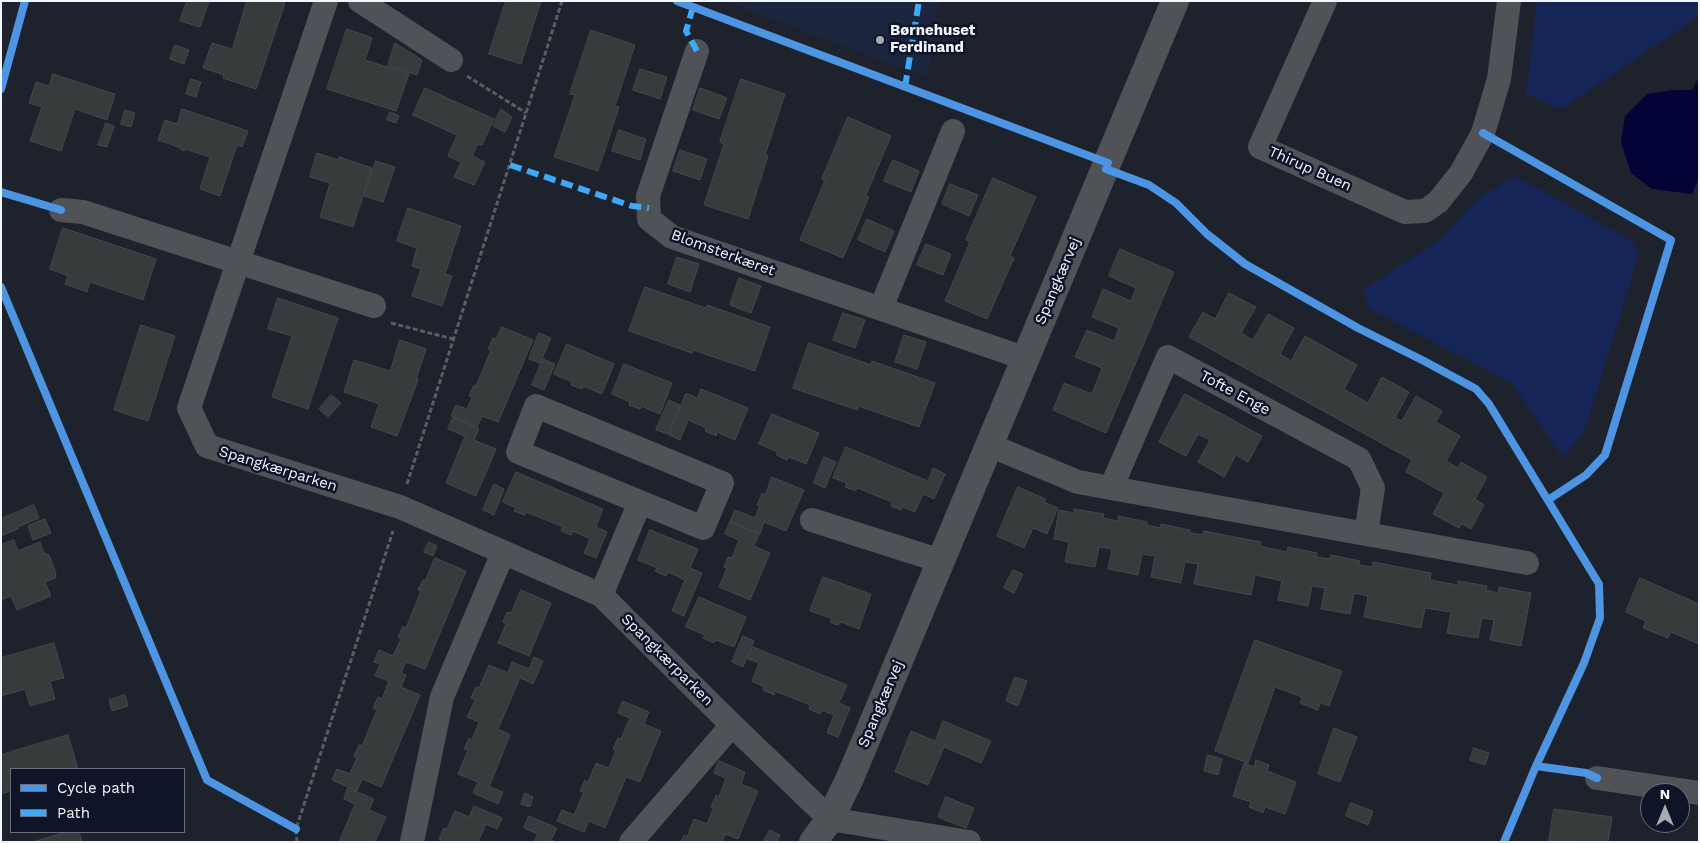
<!DOCTYPE html>
<meta charset="utf-8">
<style>
body{margin:0}
#map{position:relative;width:1700px;height:843px;overflow:hidden;background:#1d222d;font-family:"Work Sans",sans-serif}
canvas{display:block}
.frame{position:absolute;inset:0;border:2px solid #f1f5fd;pointer-events:none}
.legend{position:absolute;left:10px;top:768px;width:175px;height:65px;box-sizing:border-box;background:#0e1529;border:1px solid #696f7e;margin:0;padding:6px 9px;list-style:none;font-size:15px;color:#f1f5fd}
.legend li{display:flex;align-items:center;gap:10px;height:25px}
.legend b{width:25px;border:1px solid #696f7e}
.north{position:absolute;left:1640px;top:783px;width:50px;height:50px;box-sizing:border-box;background:#0e1529;border:1px solid #696f7e;border-radius:50%;rotate:0deg;font-size:14px;font-weight:700;line-height:20px;text-align:center;color:#f1f5fd}
.north::after{content:'';display:block;margin:auto;width:18px;height:22px;background:#a7abb4;clip-path:polygon(50% 0,100% 100%,50% 72%,0 100%)}
</style>
<div id="map">
<canvas width="1700" height="843"></canvas>
<div class="frame"></div>
<ul class="legend">
<li><b style="height:6px;background:#4d94e3"></b>Cycle path</li>
<li><b style="height:6px;background:#3fa9f5"></b>Path</li>
</ul>
<div class="north">N</div>
</div>
<script>
const ctx = document.querySelector('canvas').getContext('2d');
ctx.lineJoin = 'round';
function fill(path, color) {
  ctx.fillStyle = color;
  ctx.fill(path, 'evenodd');
}
function stroke(path, color, width, dash) {
  ctx.strokeStyle = color;
  ctx.lineWidth = width;
  ctx.lineCap = dash ? 'butt' : 'round';
  ctx.setLineDash(dash || []);
  ctx.stroke(path);
}
function drawText(font, color, halo, rows, align = 'center') {
  ctx.font = font + ' "Work Sans",sans-serif';
  ctx.lineWidth = 5;
  ctx.setLineDash([]);
  ctx.textBaseline = 'middle';
  ctx.strokeStyle = halo;
  ctx.fillStyle = color;
  for (const [text, x, y, turn = 0] of rows) {
    ctx.save();
    ctx.translate(x, y);
    ctx.rotate((+turn || 0) * Math.PI / 180);
    ctx.textAlign = isNaN(turn) ? turn : align;
    if (halo) ctx.strokeText(text, 0, 0);
    ctx.fillText(text, 0, 0);
    ctx.restore();
  }
}
fill(new Path2D(`
 M723 1H939L928 78Z`), '#1b253d');
fill(new Path2D(`
 M1537 1H1699V16L1562 109 1526 94Z
 M1515 176 1632 241 1639 254 1584 432 1563 458 1512 383 1370 309 1363 290 1441 239 1474 202Z`), '#162558');
fill(new Path2D(`
 M1699 77V178L1692 194 1652 189 1631 173 1621 142 1625 116 1647 94 1673 90H1692Z`), '#040337');
const building = new Path2D(`
 M187 1H209L200 27 180 21Z
 M247 1H280L285 3 256 89 223 78 224 75 203 68 212 43 232 49Z
 M506 1H541L521 64 489 54Z
 M347 29 372 38 365 60 409 74 396 111 327 89Z
 M591 30 635 45 615 106 619 107 598 171 554 157 575 95 570 94Z
 M395 43 422 60 417 75 388 66Z
 M175 45 189 50 184 64 170 59Z
 M640 69 667 77 660 99 633 90Z
 M53 74 115 94 107 120 75 109 61 151 30 141 42 107 29 103 36 82 49 86Z
 M191 79 201 82 196 97 186 94Z
 M741 79 785 94 765 155 768 156 748 219 704 205 724 144 720 142Z
 M425 88 494 119 482 145 478 144 472 156 485 162 474 185 454 177 461 162 448 156 457 135 413 115Z
 M700 88 727 98 719 119 693 110Z
 M182 109 248 131 242 147 237 145 220 196 200 189 210 157 185 149 184 151 180 149 181 148 158 140 165 120 177 124Z
 M501 109 512 117 505 132 493 126Z
 M125 110 135 113 131 127 121 124Z
 M390 112 399 116 396 123 387 120Z
 M848 117 891 136 866 195 869 197 843 258 800 240 825 180 822 179Z
 M106 123 114 126 107 147 98 145Z
 M619 130 646 139 640 160 612 151Z
 M680 150 707 159 700 180 673 171Z
 M317 153 338 160 339 157 372 168 353 227 320 217 330 183 310 177Z
 M893 160 919 171 911 192 884 181Z
 M376 161 395 167 383 202 364 196Z
 M993 178 1036 197 1010 256 1014 258 987 319 945 301 970 242 966 240Z
 M950 184 978 195 969 216 942 204Z
 M408 208 461 226 445 274 452 276 442 306 412 296 421 269 412 266 417 248 397 241Z
 M867 219 894 231 885 252 858 240Z
 M63 228 156 259 143 300 90 282 87 292 65 284 68 276 50 269Z
 M926 244 951 254 943 275 917 265Z
 M1120 249 1174 272 1106 433 1053 410 1064 383 1092 394 1102 368 1075 357 1087 330 1114 341 1119 328 1092 317 1103 289 1131 301 1136 288 1109 276Z
 M677 257 699 264 690 292 668 284Z
 M739 278 761 286 751 313 730 305Z
 M645 287 706 308 707 305 770 327 755 371 693 350 692 353 629 331Z
 M1229 293 1256 307 1241 333 1253 340 1268 314 1294 328 1280 354 1291 361 1305 336 1357 365 1344 389 1368 403 1382 377 1409 392 1395 418 1402 421 1416 396 1442 411 1436 422 1460 436 1446 461 1458 468 1461 462 1487 477 1475 499 1484 505 1471 529 1462 524 1459 528 1433 514 1444 493 1406 472 1412 460 1189 337 1203 312 1215 319Z
 M278 298 338 318 308 409 272 397 292 336 268 329Z
 M843 313 865 320 855 348 833 340Z
 M141 325 175 336 148 421 114 410Z
 M502 327 533 340 498 422 482 416 477 427 451 416 456 405 467 409 472 397 469 396 474 385 476 386 491 350 488 349 493 338 496 339Z
 M539 333 551 338 540 363 529 359Z
 M904 335 926 342 917 369 895 362Z
 M400 340 426 349 416 379 418 380 397 436 371 427 379 404 344 392 354 360 390 371Z
 M809 343 871 365 872 361 935 383 919 427 858 406 857 410 793 388Z
 M567 344 614 364 602 394 583 386 582 389 571 385 572 382 554 374Z
 M543 359 555 364 544 390 532 385Z
 M624 364 672 383 660 414 641 406 640 409 629 405 630 402 612 394Z
 M701 389 748 408 735 440 717 432 716 436 705 431 706 428 688 420 680 440 669 435 686 393 697 398Z
 M1185 394 1262 436 1248 462 1236 455 1224 477 1198 462 1210 440 1198 434 1186 456 1159 442Z
 M331 395 341 403 328 417 319 409Z
 M669 400 680 405 668 434 656 430Z
 M772 414 819 433 806 464 789 457 787 460 776 455 778 452 759 444Z
 M453 418 479 429 474 440 496 449 476 496 446 483 465 436 448 429Z
 M846 447 928 481 933 468 945 474 934 499 923 494 915 512 903 507 901 510 891 506 892 502 857 488 856 491 845 487 847 483 833 478Z
 M824 457 836 462 825 488 814 483Z
 M516 472 603 509 596 527 607 532 596 558 584 553 590 539 573 531 571 535 561 531 563 527 526 512 525 515 514 511 516 508 503 502Z
 M772 477 804 490 786 531 764 522 760 534 730 521 735 510 755 518 760 505H757L762 493 765 495Z
 M494 484 504 489 494 515 483 510Z
 M1018 487 1046 499 1044 502 1058 508 1047 534 1033 528 1024 548 997 536Z
 M34 505 39 518 18 527V529L1 536V519Z
 M1074 509 1104 514 1103 518 1118 521V516L1147 522V525L1160 528 1161 524 1190 530V533L1203 535 1204 531 1261 542 1260 546 1287 552 1288 547 1317 553V557L1330 559 1331 555 1360 561 1359 565 1373 567V562L1431 573 1430 580 1458 585V581L1487 586 1486 590 1498 593 1499 587 1531 593 1521 646 1490 640 1494 620 1482 618 1478 638 1447 633 1451 612 1425 608 1421 628 1364 617 1368 596 1354 593 1350 614 1321 609 1325 588 1312 586 1308 606 1278 600 1282 581 1255 575 1251 595 1194 584 1198 564 1185 562 1181 583 1151 577 1155 556 1142 554 1138 575 1108 569 1112 549 1099 547 1095 567 1065 562 1069 542 1054 539 1059 510 1074 513Z
 M45 519 51 533 33 540 28 526Z
 M730 522 759 534 754 546 770 553 750 600 719 587 727 568 724 567 728 557 732 558 739 540 725 534Z
 M650 530 698 549 690 568 702 573 684 616 672 611 685 580 668 572 666 576 655 571 657 568 638 560Z
 M14 540 18 551 40 542 44 553 49 555 56 573 55 578 45 582 51 596 17 610 11 596 1 600V545Z
 M429 542 437 546 433 556 424 552Z
 M435 558 466 571 425 669 406 662 401 673 406 675 401 687 420 695 381 787 362 779 357 791 332 780 337 769 350 774 357 757 354 756 359 745 362 746 377 710 373 708 378 697 382 699 389 681 375 676 380 664 374 662 379 650 393 656 401 639 398 637 403 626 406 628 421 591 418 590 423 580 425 581Z
 M1013 570 1023 574 1014 593 1004 588Z
 M823 577 871 594 859 629 841 622 838 625 831 623V618L810 611Z
 M1640 578 1699 604V644L1671 632 1668 638 1643 628 1646 621 1626 612Z
 M521 590 551 603 529 656 498 643 506 624 503 622 507 612 511 613Z
 M699 597 746 617 734 647 716 640 714 643 703 638 705 635 686 627Z
 M743 636 754 641 743 667 732 662Z
 M1255 640 1342 671 1329 706 1320 703 1318 710 1300 703 1302 697 1275 687 1248 763 1215 751Z
 M54 643 64 678 50 681 55 699 30 706 25 689 1 696V658Z
 M753 647 847 685 839 703 850 708 838 737 827 733 834 715 821 710 820 714 809 709 810 705 775 691 774 695 763 690 764 687 752 681 759 663 748 659Z
 M534 657 543 661 533 684 520 678 498 729 510 735 489 787 503 792 498 804 473 793 478 782 458 774 468 750 464 749 469 738 472 740 479 722 467 717 475 700 471 698 476 687 479 688 489 665 508 673 512 662 529 669Z
 M1015 677 1027 681 1018 706 1006 701Z
 M125 695 128 706 112 711 109 700Z
 M623 701 649 712 644 724 661 731 640 782 626 777 605 828 589 821 584 832 557 821 562 810 574 815 584 792 580 791 585 780 588 782 596 763 609 768 616 750 613 749 618 738 621 739 630 718 618 713Z
 M943 721 991 741 981 763 944 747 928 785 895 772 911 731 935 741Z
 M1334 728 1357 737 1340 782 1318 774Z
 M68 735 78 769H11V791L1 794V755Z
 M1474 748 1489 753 1485 765 1470 760Z
 M1208 755 1222 759 1218 775 1204 771Z
 M1256 760 1269 765 1267 771 1296 782 1285 814 1265 807 1263 813 1249 807 1251 802 1233 796 1244 763 1254 767Z
 M719 761 745 772 741 784 758 791 738 839 725 834 722 842H681L684 835 687 837 694 819 707 824 714 807H711L716 795 719 797 726 778 714 773Z
 M348 788 374 799 369 810 386 817 375 842H339L355 804 344 799Z
 M525 793 533 797 530 807 521 804Z
 M946 797 974 808 966 828 938 817Z
 M1351 803 1373 811 1368 825 1346 816Z
 M474 806 502 818 497 829 486 824 478 842H442V840L439 839 444 828 447 829 455 811 469 817Z
 M1554 809 1612 817 1608 842 1549 841Z
 M529 816 557 828 551 840 556 842H534L538 834 524 828Z
 M770 830 780 835 777 842 764 841Z
 M66 832H79L82 842H33Z`);
fill(building, '#363b3c');
stroke(building, '#444949', 1);
stroke(new Path2D(`
 M467 76 526 113
 M391 323 453 339
 M407 484 562 1
 M297 842 296 829 393 531`), '#5a5d62', 3, [5, 2.5]);
stroke(new Path2D(`
 M326 1 189 408 207 446 400 507 601 595 732 725 830 819 969 842
 M360 1 451 60
 M1325 1 1260 147 1405 212 1425 211 1438 202 1461 173 1483 133 1499 79 1509 1
 M697 51 648 196 649 219 672 237 1024 358
 M61 210 83 212 374 306
 M881 308 953 131
 M989 445 1078 482 1527 563
 M1111 488 1168 357 1359 459 1373 488 1366 534
 M812 520 941 561
 M601 595 640 502 518 452 536 406 722 483 703 528 640 502
 M1597 778 1699 793
 M412 842 442 697 503 553
 M631 842 732 725`), '#4f5257', 24);
stroke(new Path2D(`
 M813 842 830 819 850 778C959 519 1066 260 1175 1`), '#4f5257', 28);
stroke(new Path2D(`
 M693 7 686 31 697 51
 M905 87 919 1
 M510 165 632 206 649 208`), '#3fa9f5', 6, [12, 6]);
stroke(new Path2D(`
 M677 1 1108 163
 M1 89 25 1
 M1483 133 1671 240 1605 455 1586 475 1548 500
 M1106 169 1149 185 1176 203 1207 234 1245 264 1358 328 1424 361 1476 389 1489 404 1599 584 1600 618 1584 663 1536 766 1504 842
 M1 192 61 210
 M1 287 207 780 296 829
 M1536 766 1586 773 1597 778`), '#4d94e3', 8);
for (const [x, y, r, color] of [
 [880,40,5,"#a7abb4"]
]) {
  const dot = new Path2D();
  dot.arc(x, y, r, 0, 2 * Math.PI);
  ctx.fillStyle = color;
  ctx.fill(dot);
  stroke(dot, '#0e1529', 2);
}
drawText('bold 15px', '#f1f5fd', '#0e1529', [
 ["Børnehuset",890,31],
 ["Ferdinand",890,48]
], 'left');
drawText('15px', '#f1f5fd', '#0e1529', [
 ["Thirup Buen",1310,169,24],
 ["Blomsterkæret",723,253,20],
 ["Spangkærvej",1058,281,-67],
 ["Tofte Enge",1235,393,28],
 ["Spangkærparken",278,469,17],
 ["Spangkærparken",667,660,45],
 ["Spangkærvej",881,704,-67]
]);
</script>
